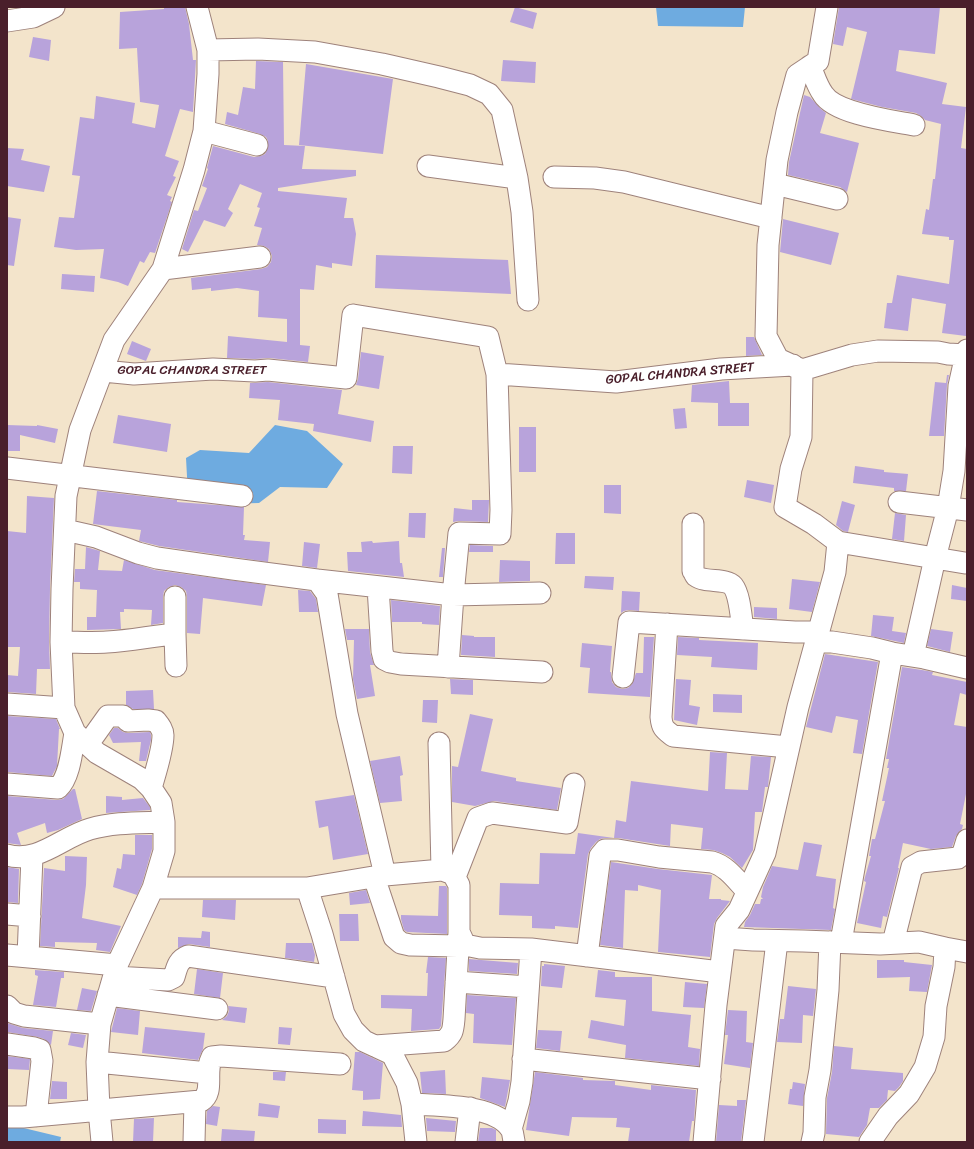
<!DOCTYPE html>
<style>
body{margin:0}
#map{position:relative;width:974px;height:1149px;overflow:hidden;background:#f3e4cb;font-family:Sriracha,sans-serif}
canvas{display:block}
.frame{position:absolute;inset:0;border:8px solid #4a1f2b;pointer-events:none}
</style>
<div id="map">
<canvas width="974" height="1149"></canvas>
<div class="frame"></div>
</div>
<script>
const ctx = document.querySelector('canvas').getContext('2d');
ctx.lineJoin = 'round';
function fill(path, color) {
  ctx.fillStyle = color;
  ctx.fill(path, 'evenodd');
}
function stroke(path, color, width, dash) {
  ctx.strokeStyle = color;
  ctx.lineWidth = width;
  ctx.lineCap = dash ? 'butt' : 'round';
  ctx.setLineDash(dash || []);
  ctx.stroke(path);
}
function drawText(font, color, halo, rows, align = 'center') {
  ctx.font = font + ' Sriracha,sans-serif';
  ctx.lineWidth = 4;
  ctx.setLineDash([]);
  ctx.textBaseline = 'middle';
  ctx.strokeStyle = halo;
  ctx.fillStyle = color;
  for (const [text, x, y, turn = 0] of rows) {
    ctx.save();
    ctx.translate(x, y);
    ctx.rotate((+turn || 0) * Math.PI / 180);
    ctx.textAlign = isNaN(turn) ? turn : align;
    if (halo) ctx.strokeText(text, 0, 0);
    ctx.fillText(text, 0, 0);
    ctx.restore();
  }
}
fill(new Path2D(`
 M656 7H745L743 27 658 26Z
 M275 425 307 431 343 464 327 488 280 487 259 503 222 504 188 495 186 458 200 450 249 453Z
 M7 1124 61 1137 60 1142H7Z`), '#6eabe0');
fill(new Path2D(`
 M164 7H185L189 24 193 60H196L193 112 180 109 165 156 179 161 173 176 176 177 167 195 172 197 170 201 172 202 155 253 150 252 144 263 140 261 128 286 118 282 100 278 104 249 76 250 54 247 59 217 74 218 80 176 72 175 80 117 94 119 96 96 135 103 132 123 155 128 159 105 140 102 137 48 119 49 120 12 164 9Z
 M515 7 537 13 533 29 510 22Z
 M839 7H940L935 54 899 50 896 71 947 83 942 104 966 107 961 148 967 149 966 336 942 333 946 304 912 298 908 331 884 328 887 303H892L897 275 949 284 954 240H949V237L922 234 926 209 929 210 933 179H935L941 124 925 120 921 116 916 113 882 107 851 99 867 32 847 27 843 46 833 44Z
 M33 37 51 40 49 61 29 57Z
 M503 60 536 62 535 83 501 81Z
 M256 61 283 62 284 145 305 146 302 169 356 170V176L278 188V191L347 198 344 218H353L356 234 352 266 332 263V268L316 265 314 290 300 289V345L310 346 308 362 269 358 255 359 227 358 228 336 287 342V319L258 317 259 291 237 288 211 291V288L192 290 191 278 261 269 267 267 271 262 272 256 269 249 264 246 257 245 262 228 254 226 260 208 257 207 262 193 240 184 228 209 233 213 225 227 204 220 188 252 182 249 194 210 198 211 207 188 202 186 208 169 207 168 213 146 254 157 261 156 265 154 268 148V141L266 137 260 134 225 124 227 112 238 115 243 87 255 89Z
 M306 64 393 79 383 154 299 145Z
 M804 95 810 97 821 109 826 113 820 133 859 143 847 192 840 187 788 175 789 162Z
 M7 148 24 149 21 160 50 166 44 192 7 186Z
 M7 217 21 219 14 266 7 265Z
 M783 219 839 233 831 265 780 252Z
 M376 255 508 260 511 294 375 288Z
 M62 274 95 276 94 292 61 289Z
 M746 337H754L762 355 746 356Z
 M132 341 151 349 146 361 127 354Z
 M361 352 384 356 379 389 356 385 358 379Z
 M947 375H949L947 385 944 436H929L935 382 946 383Z
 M729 381 730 403H749V426H718V403L691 402 692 385Z
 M268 382 342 390 338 414 374 421 371 442 313 431 314 424 278 420 280 400 249 398 250 383Z
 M685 408 687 428 675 429 673 409Z
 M118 415 171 424 167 452 113 443Z
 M7 425 37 426V425L58 429 55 443 20 435V451H7Z
 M519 427H536V472H519Z
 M393 446H413L412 474 392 473Z
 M855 466 884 470V472L908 474 906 491H894V488L853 483Z
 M747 480 774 485 771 503 744 497Z
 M604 485H621V514L604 513Z
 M97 491 177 500V502L244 507 243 535H245L244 540 270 542 268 562 159 546 139 541 141 530 93 524Z
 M27 496 54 498 50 589 49 642 50 669H37L36 694 7 692V675L18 676 20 647H7V531L26 533Z
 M472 500H489L488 522 459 521 453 522 454 508 472 510Z
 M842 501 855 505 848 532 843 531 836 525Z
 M409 513H426L425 538 408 537Z
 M895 513 906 515 904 541 892 539Z
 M556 533H575V564H555Z
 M372 541 373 543 399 541 400 563H402L404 577 348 571 347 552H362L361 542Z
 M304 542 320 544 317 568 302 566Z
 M470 545 493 546V552H469Z
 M86 547 100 551 98 570 122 571 124 560 155 570 266 585 262 606 203 598 200 634 187 633V597L186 591 181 587 175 585 169 587 164 591 163 597V623L151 625 152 610 124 609V612H120L121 629 87 630V617H96L97 590 80 589V582H74L75 569H85Z
 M442 548H445L443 577H439Z
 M500 560 530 561V581L499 582Z
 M585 576 614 577 613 590 584 588Z
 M792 579 820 582 812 612 789 609Z
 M952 585 967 588V601L951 599Z
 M298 590 310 591 316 599 318 612H299Z
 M622 591 640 592 639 611 629 610 624 611 621 613Z
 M391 600 440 606 439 625 422 624V622H392Z
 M754 607 777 608V619L754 617Z
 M873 615 894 617 892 631 906 633 904 643 871 636Z
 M345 629H369L370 652 374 665H370L375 696 357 699 353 679 354 640H347Z
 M931 629 953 632 950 652 927 646Z
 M462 635 474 636V637H495V657L461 655Z
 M644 637H654L650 697 588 693 590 668 580 667 582 643 612 646 610 672H611L612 682 616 687 622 689 628 688 632 684 636 673H643Z
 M678 637 699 638V640L758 643 757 670 711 667 712 657 677 655Z
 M825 654 878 662 862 754 853 753 858 720 836 716 832 733 806 727Z
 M902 667 922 670 933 672 932 675 967 682V695L960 693 954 725 967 727V789L960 824 963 825 962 829 959 832 956 836 952 847 931 849 903 843 898 868H899L887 917 883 916 881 928 857 923 866 882 864 881 865 877 871 856H869L872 839H875L885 801H882L889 768H887L889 759H886Z
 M450 679 473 680V695L451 694Z
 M676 679 691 680 689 705 700 707 697 725 674 720Z
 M153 690 154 709H133L126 705V691Z
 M713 694 742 695V713L713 712Z
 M423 700H438L437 723 422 722Z
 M470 714 493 719 481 771 516 778V781L561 788 557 810 494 801 475 806 452 802V766L458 767Z
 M7 716 56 719 60 729H59L57 766 52 776 7 772Z
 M114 728H118L123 732 128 733 150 732 151 735V740L146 761H139L141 742 113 743 109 735Z
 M710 752 727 753 725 789 748 790 751 756 771 757 768 787H765L762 812H755L753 850 742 868 730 857 722 853 713 850 701 849 703 828 671 824 670 846 618 838H605L600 839 596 842 591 848 588 854 578 928 555 926V929L532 928V916L499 915 500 883 539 884 540 853 575 854 578 833 614 838 616 820 626 822 631 781 708 791Z
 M400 756 403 775 400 776 402 801 380 803 370 761Z
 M73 789H75L82 819 58 830 47 833 45 823 17 833 21 845 7 843V796L57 800 63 799Z
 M354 795 368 854 333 860 328 826 319 828 315 801Z
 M106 796 122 797V800L143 798 150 807V810L106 813Z
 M135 835H152V849L142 884 137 895 113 887 117 868 121 869 123 854 135 855Z
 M804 842 822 845 816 876 836 879 833 908 835 909 831 930 744 927 745 922 750 915 755 904H760L761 899H763L761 897 763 887 772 866 798 870Z
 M65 856 87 857 86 885 82 918 121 926 110 952 96 950 97 943 55 942V947L40 946 44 868 65 871Z
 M611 862 658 869 712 875 709 899H721V900L730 901 717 918 714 924 710 957 658 952 661 890 638 885V891L625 890 623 948 600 945Z
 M7 867 19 869 18 903 7 902Z
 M439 886H446L447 888V934L407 932 404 930 401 919V915L438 916Z
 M366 890 370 903 350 905 349 893Z
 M203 900H236L235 920 202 917Z
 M339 914H358L359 941H340Z
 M202 931 210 932V947L189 944 178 948V937L201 938Z
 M286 943H312L315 955 314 962 285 958Z
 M428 957 446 958 441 1026 439 1029 411 1031 412 1009 381 1008V995L427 996 428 973H426Z
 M469 959 518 963 517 974 469 971Z
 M877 960H904V962L932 965 927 992 909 991 910 977 877 978Z
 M544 964 565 966 562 988 541 986 542 966H544Z
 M197 969 223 973 220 998 194 994Z
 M35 970 64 972V978H61L56 1007 33 1005 38 976 35 975Z
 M598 970 615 972V977H652V1011L691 1015 688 1047 700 1049 699 1066 625 1058 626 1045 588 1038 591 1020 624 1026 626 1000 595 997Z
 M685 982 707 984 704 1008 683 1007Z
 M788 986 816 989 813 1016 803 1015 802 1043 777 1042 780 1019H784Z
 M82 988 97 991 91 1011 77 1010Z
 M467 995 516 998 512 1045 473 1043 474 1014 466 1013Z
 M228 1006 247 1008 245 1023 222 1020 227 1016 229 1011Z
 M117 1008 140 1011 138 1035 111 1032Z
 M728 1010 747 1011 746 1042 753 1043 750 1068 724 1064 728 1035H725Z
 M7 1023 23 1028 53 1031 51 1045 44 1039 38 1037 7 1032Z
 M145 1027 205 1033 203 1049 198 1060 142 1053Z
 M279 1027 292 1028 290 1045 278 1044Z
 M538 1030 562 1031 560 1051 536 1048Z
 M71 1033 86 1035 83 1048 68 1045Z
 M834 1046 853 1048 851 1069 903 1073V1081L899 1087 895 1091 888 1090 887 1100 879 1108H870L867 1125 859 1137 826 1134 827 1098 832 1072Z
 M355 1052H360L383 1063 380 1099 363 1100V1091L352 1090Z
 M7 1056 30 1059 29 1070 7 1069Z
 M445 1070 446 1094 422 1093 420 1072Z
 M273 1072H286L285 1081 273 1080Z
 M535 1072 583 1078V1080L615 1081V1085L651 1090V1085L696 1090 694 1121H692L689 1142H628L630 1128 616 1127 617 1118 572 1117 569 1136 526 1130Z
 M482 1077 510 1080 505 1107 480 1098Z
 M52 1081 67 1082V1099H50Z
 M793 1082 805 1084 803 1106 788 1104 790 1089H792Z
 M737 1100H746L741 1142H716L719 1105 737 1106Z
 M259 1103 280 1106 278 1118 258 1116Z
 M213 1106 220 1107 217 1126 206 1124 207 1111Z
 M363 1111 401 1115 402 1127 362 1126Z
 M154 1118 153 1142H133L134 1119Z
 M426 1118 456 1121 455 1132 427 1131Z
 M318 1119 346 1120V1134L318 1133Z
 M480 1128H492L496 1130V1142H478Z
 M222 1129 255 1131 254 1142 221 1141Z`), '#b8a3db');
const minor = new Path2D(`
 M7 21 33 17 54 7
 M208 50 258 49 315 52 382 64 439 77 470 85 489 94 502 110 517 178 522 212 528 300
 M810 66C814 75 817 86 823 94 835 114 893 121 914 125
 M204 131 257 145
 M428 166 517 178
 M554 177 595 178 624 182 771 218
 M775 184 837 199
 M163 269 260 257
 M802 370 852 355 878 351 938 352 948 354 966 355
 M103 371 134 374 213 369 255 371 268 370 346 378 353 315 488 337 497 374 501 510 500 534 459 533 453 595 448 667
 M497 374 616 382 721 369 793 365
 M7 468 242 496
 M899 502 967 510
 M693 524V571C694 572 695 575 696 576 705 583 726 578 733 586 740 595 741 618 743 629
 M65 530 96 537 138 553 157 558 233 569 317 580 327 594 347 714 385 875
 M838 542 965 563
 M317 580 453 595 540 593
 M378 587 382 651 384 659 390 662 401 664 542 672
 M667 624 661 717C662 728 664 729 673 736L788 747
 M175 634V597
 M61 642C77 642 92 643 107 642 130 641 152 636 175 634L176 666
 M816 642H832L872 648 892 653 924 658 967 668
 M913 656 935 558 948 508 954 471 959 386 967 350
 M623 677 629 622 795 632H818
 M7 704 64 708
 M439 743 442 870
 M88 744 108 716H123L128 721 148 720 156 721C160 726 163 730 163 735 163 750 155 774 151 788
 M7 784 58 788C70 777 72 749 75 733
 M7 855C38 864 62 837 90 829 114 822 140 823 164 822
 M374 877 394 937 401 943 410 945 458 946
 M455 877 478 818 492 813 567 823 574 784
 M153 888H307L385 875 442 870 453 874 459 885V932L465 945 480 948 531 949 720 972
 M307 888 322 934 344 1014 353 1030 364 1041 392 1054 407 1083 412 1104 416 1142
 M7 914 30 916
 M725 938 753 940 803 941 880 944 919 942 945 948 944 967 936 1006 934 1037 925 1067 909 1094 888 1116 870 1142
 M841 942 892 653
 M893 943 912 867 921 862 958 858 963 853 967 840
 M945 948 967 952
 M7 955 117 965
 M587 956 600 856 605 850H618L659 857 712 862C727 866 737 881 747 891
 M28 957 32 856
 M114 977 168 980 174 977C177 967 178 960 188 956L334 977
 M456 982 528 987
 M108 995 217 1009
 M7 1006 14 1013 24 1016 100 1024
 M7 1044 34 1048 40 1050 42 1061 36 1116
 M375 1046 444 1041C453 1034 453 1030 454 1019L459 932
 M523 1059 710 1079
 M97 1062 208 1073
 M412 1104C439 1106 495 1104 511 1129 513 1132 513 1137 514 1141
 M7 1117H23L201 1101C215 1092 204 1072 212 1057L221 1056 340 1064
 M511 1129 519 1101 522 1082 531 949
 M102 1142 99 1110 97 1062 100 1024 117 965 153 888 164 851V822L161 803 151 788 142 779 97 753 75 733 64 708 61 642 62 589 66 496 80 430 114 340 163 269 194 170 204 131 208 74V50L197 7
 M194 1142 195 1102
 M466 1142 470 1108
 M704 1142 716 1005 726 926 739 910 765 853 798 707 835 572 838 542 814 524 785 507 791 469 801 437 802 370 778 359 766 336 768 245 777 160 787 112 797 75 818 61 827 7
 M753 1142 777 941
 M812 1142 814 1133 815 1097 820 1070 828 990 830 942`);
stroke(minor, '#9e827b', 23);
stroke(minor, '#fff', 21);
drawText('13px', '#4a1f2b', '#fff', [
 ["GOPAL CHANDRA STREET",192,371],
 ["GOPAL CHANDRA STREET",680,374,-5]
]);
</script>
